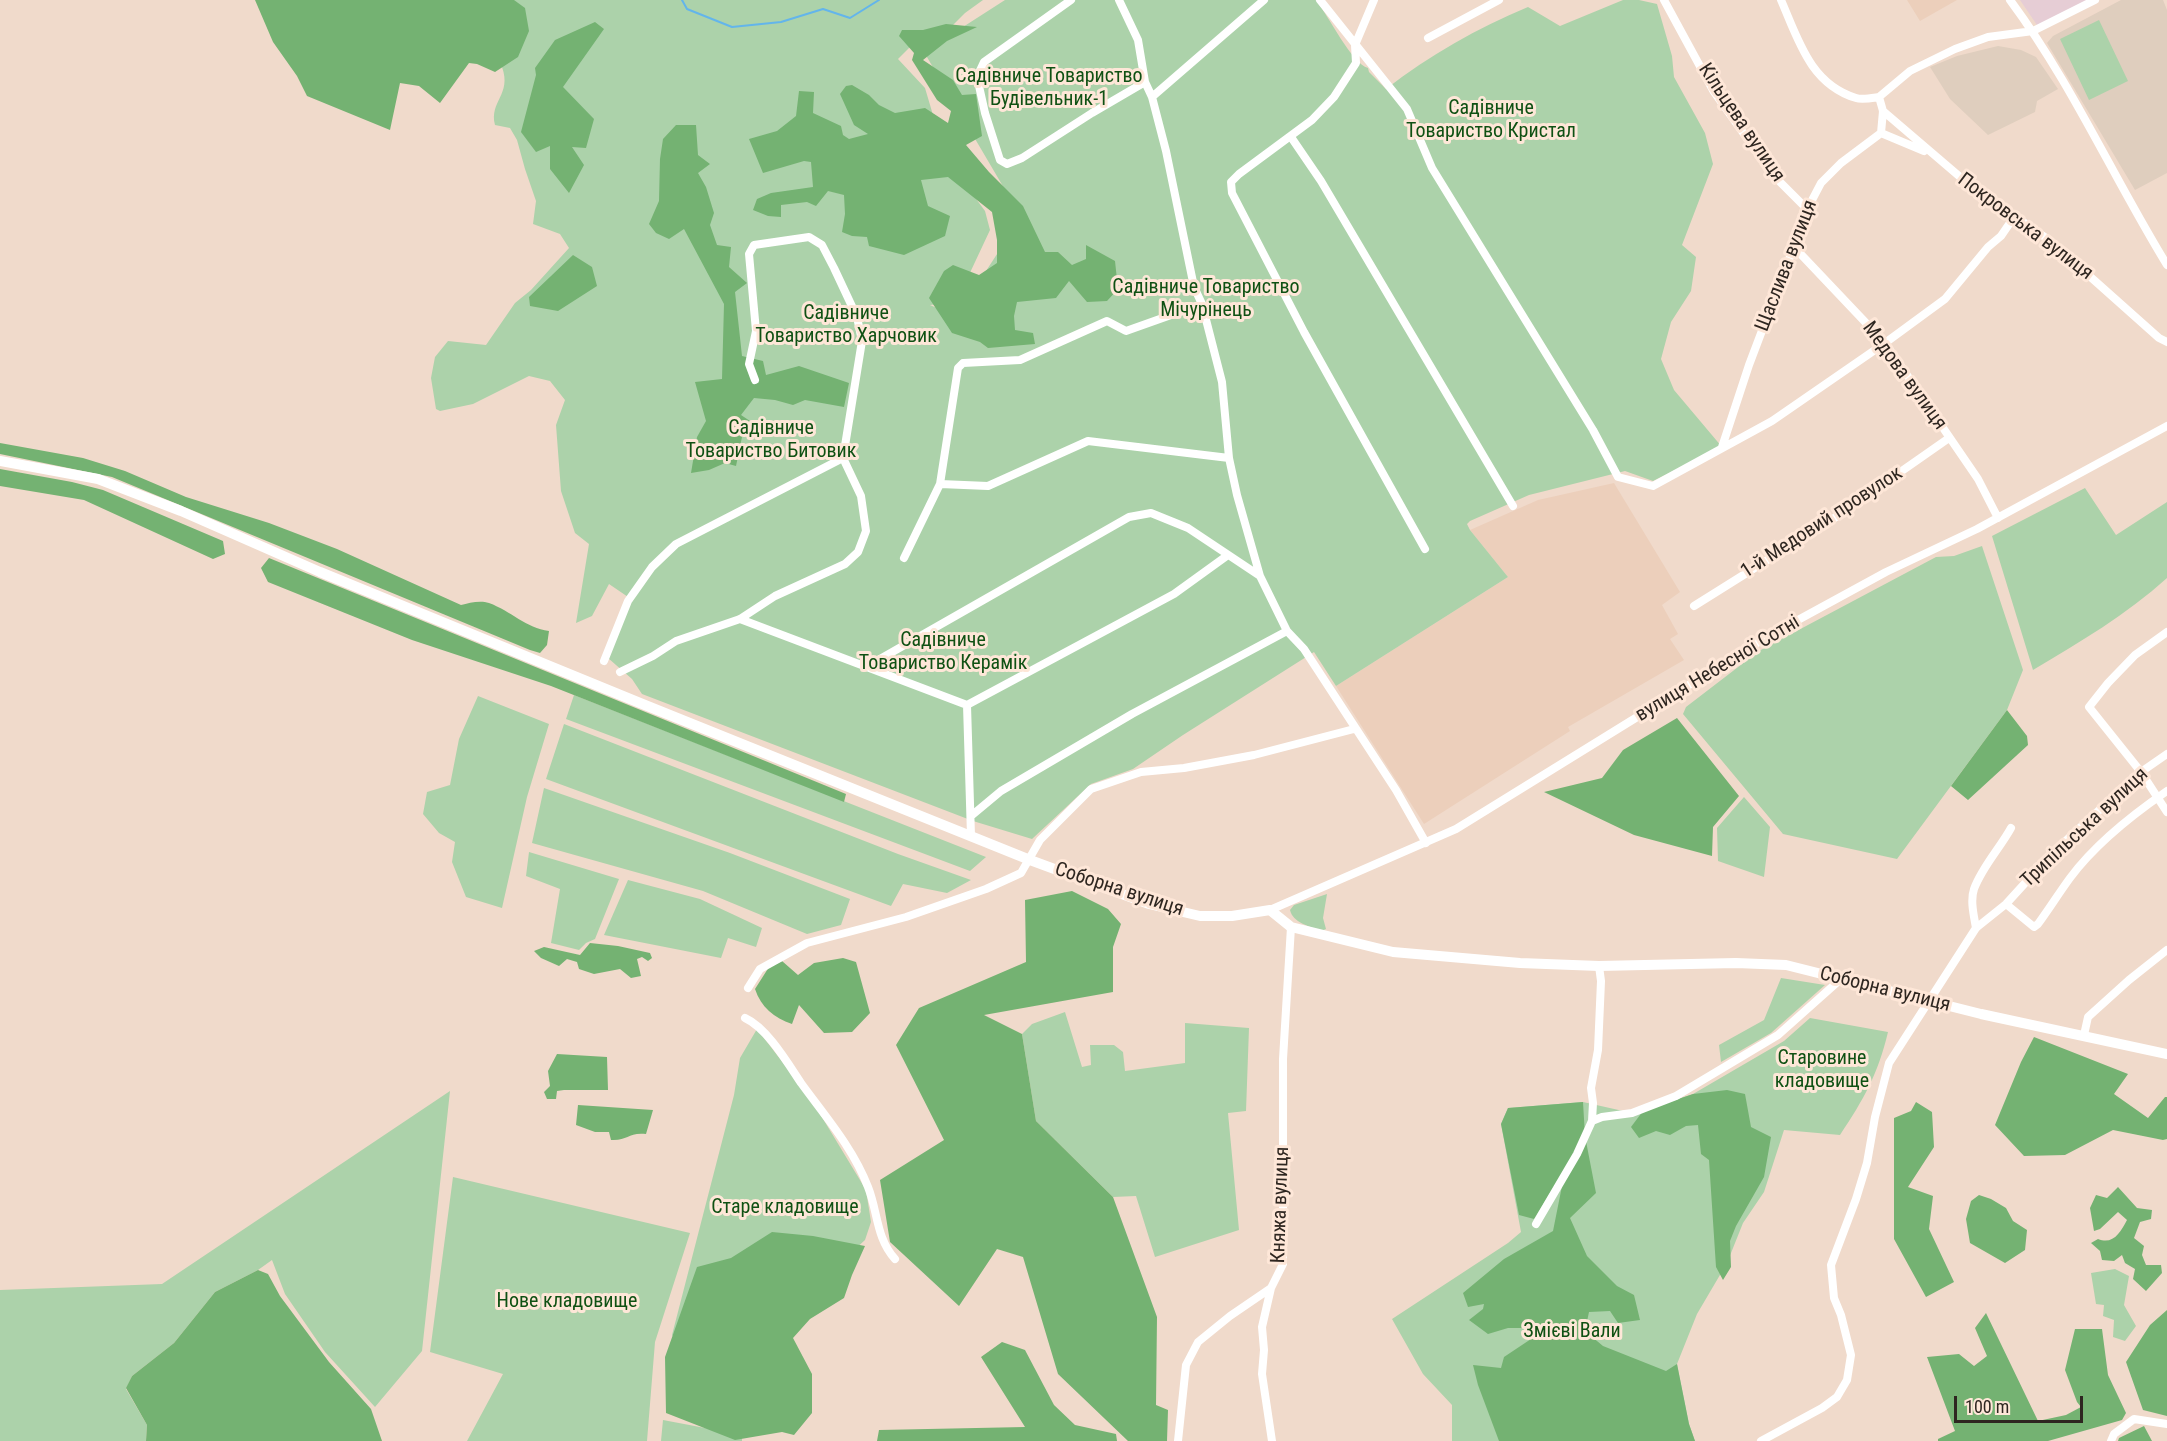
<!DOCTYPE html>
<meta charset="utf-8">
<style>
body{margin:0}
#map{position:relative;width:2167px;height:1441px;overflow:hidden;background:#f0dacb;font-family:"Roboto Condensed",sans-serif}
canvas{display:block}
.scale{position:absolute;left:1954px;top:1396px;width:129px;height:27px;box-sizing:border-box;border:3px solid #2e2620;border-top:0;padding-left:8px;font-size:18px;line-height:21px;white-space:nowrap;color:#2e2620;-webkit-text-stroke:4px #fee7d8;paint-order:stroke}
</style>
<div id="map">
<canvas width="2167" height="1441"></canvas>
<div class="scale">100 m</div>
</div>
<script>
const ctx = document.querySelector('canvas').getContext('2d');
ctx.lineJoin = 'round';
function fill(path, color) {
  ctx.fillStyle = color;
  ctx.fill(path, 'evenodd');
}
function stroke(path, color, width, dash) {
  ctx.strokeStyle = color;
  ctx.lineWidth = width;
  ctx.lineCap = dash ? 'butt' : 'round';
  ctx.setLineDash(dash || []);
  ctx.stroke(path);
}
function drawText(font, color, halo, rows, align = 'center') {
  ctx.font = font + ' "Roboto Condensed",sans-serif';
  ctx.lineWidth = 6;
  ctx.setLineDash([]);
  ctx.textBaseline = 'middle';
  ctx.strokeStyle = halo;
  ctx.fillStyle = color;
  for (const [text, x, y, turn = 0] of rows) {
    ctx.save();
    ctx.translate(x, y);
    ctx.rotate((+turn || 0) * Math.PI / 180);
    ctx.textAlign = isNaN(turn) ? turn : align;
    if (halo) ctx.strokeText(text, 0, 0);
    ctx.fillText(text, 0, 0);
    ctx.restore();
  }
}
fill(new Path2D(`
 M2020 0H2095L2039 28Z`), '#e6cdd5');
fill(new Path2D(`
 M1907 0H1957L1920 21Z
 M1614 483 1680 592 1662 605 1678 634 1670 639 1684 660 1568 727 1570 731 1424 824 1336 686 1508 577 1470 530 1538 500Z`), '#eccfbb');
fill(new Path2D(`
 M2121 0H2163L2167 10V173L2135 190 2047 43 2053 36Z
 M1998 46 2021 50 2036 57 2058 89 2037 101 2035 112 1988 135 1950 99 1930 67 1957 56Z`), '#dfcebe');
fill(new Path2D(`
 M354 0H983L965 13 943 35 920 37 898 59 925 88 933 115 965 184 985 211 990 230 968 277 939 304 930 305 948 313 964 305 1021 217 924 52 1005 0H1316C1328 15 1352 64 1368 68L1369 72 1386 89C1430 55 1477 28 1528 7L1560 26 1623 0H1639L1657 4 1672 56 1674 77 1705 133 1713 164 1682 245 1696 257 1691 291 1671 322 1661 359 1674 390 1722 447 1653 481 1625 471 1529 495 1470 521 1467 524 1470 530 1508 577 1336 686 1314 652 1183 735 1133 769 1091 784 1032 839 973 821 642 694 632 679 608 658 631 599 609 584 592 616 576 623 589 544 575 533 561 491 556 425 565 400 550 381 529 376 473 404 440 411 436 409 431 378 435 357 448 341 486 345 515 303 531 290 569 248 560 234 533 224 536 201 525 169 517 140 510 128 495 125C489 101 512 95 502 67Z
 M2099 20 2128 81 2089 100 2060 39Z
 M2085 488 2116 535 2167 502V578C2126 615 2080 642 2033 670L1992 536Z
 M1982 546 2023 670 2007 710 1897 859 1783 834 1683 714 1686 707 1759 651 1936 557 1954 556Z
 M574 695 986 857 970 871 566 719Z
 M478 696 549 724 527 797 502 908 466 897 452 862 455 842 439 833 423 814 427 792 450 785 459 739Z
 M564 724 898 854 971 880 947 893 903 884 891 906 546 779Z
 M544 788 730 853 850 899 841 925 807 934 703 891 532 843Z
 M1744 797 1770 827 1764 877 1718 861 1717 828Z
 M529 852 619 879 595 939 586 943 579 950 551 943 560 889 526 876Z
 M628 880 700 899 762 928 756 947 728 938 721 958 604 935Z
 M1327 894 1323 918 1326 929 1321 931C1309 926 1293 923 1290 910L1294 905Z
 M1781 978 1825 985 1771 1033 1721 1062 1719 1045 1764 1020Z
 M1065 1012 1082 1067 1091 1065 1090 1045H1114L1123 1052 1125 1071 1185 1063V1023L1249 1028 1246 1111 1228 1113 1239 1230 1155 1257 1136 1196 1113 1197 1036 1121 1022 1034 1032 1024Z
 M1810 1018 1888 1032C1878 1074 1864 1099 1840 1135L1784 1130 1764 1192 1743 1223 1727 1263 1697 1314 1677 1364 1689 1424 1695 1441H1452V1405L1423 1374 1392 1319 1508 1243 1521 1232 1501 1124 1508 1108 1583 1102 1632 1113 1643 1111 1693 1094 1784 1041Z
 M757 1029 811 1099 866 1190 871 1222 865 1240 806 1295 680 1346 672 1335 734 1095 740 1058Z
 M450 1091 422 1351 375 1407 325 1352 285 1294 272 1260 258 1270 215 1292 174 1343 132 1376 126 1389 147 1425 146 1441H0V1290L162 1284Z
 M453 1177 690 1233 655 1342 647 1441H467L503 1374 430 1352Z
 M2115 1269 2129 1276 2124 1305 2136 1326 2125 1341 2113 1337 2114 1320 2103 1316 2104 1305 2096 1304 2091 1273Z
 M663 1420 742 1435V1441H661Z`), '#acd2aa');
fill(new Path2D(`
 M255 0H514L525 8 529 31 518 57 495 72 477 64 469 63 440 103 419 86 400 83 390 130 307 96 297 76 273 42Z
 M595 22 604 29 563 87 594 119 586 148 572 147 584 165 569 193 550 169V146L536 152 521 132 536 75 535 68 555 40Z
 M946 24 977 27 947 41 923 60 953 80 962 95 976 94 982 136 966 145 989 172 1023 206 1045 252H1058L1072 265 1086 259V245L1115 261 1118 289 1107 301 1087 302 1069 281 1056 298 1017 302 1014 316 1015 330 1033 333 1035 344 988 348 980 342 952 333 929 298 944 271 953 265 979 275 997 263V240L992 212 948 177 921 180 928 206 950 216 945 236 904 255 869 246 867 237 852 236 842 232 845 214 844 195 828 191 816 206 807 202 781 205V217L768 216 753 210 757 199 771 193 813 187 811 162 804 161 763 173 749 139 777 131 796 116 799 91 814 92 813 113 841 126 843 135 849 139 868 134 854 125 840 94 846 86 852 85 869 95 879 105 895 113 925 108 948 123 951 111 937 100 912 60 914 53 899 36 902 30H923Z
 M676 125H696L698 155 710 164 698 173 706 187 714 213 710 225 717 245 731 247 729 267 747 283 735 292 742 356 763 361 766 375 799 366 849 383 844 407 805 400 793 405 775 400 754 398 741 415 750 421 753 433 742 437 736 466 725 463 709 470 691 473 697 437 706 421 695 382 722 379 724 304 684 229 669 239 656 233 649 224 659 201 660 159 663 139Z
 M573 255 592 267 597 286 558 311 530 306 529 297Z
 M0 443 83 458 125 471 186 497 269 523 337 549 461 605C469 603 480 600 489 603 511 611 526 628 549 631L547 645 540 653 530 650 112 477 0 454Z
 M0 469 72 482 103 490 223 541 225 554 213 559 84 500 0 486Z
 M269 558 846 794 844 802 551 686 412 640 268 582 261 568Z
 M2007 710 2027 736 2028 745 1968 800 1951 786Z
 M1677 718 1739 796 1713 827 1712 856 1634 835 1544 792 1602 778 1623 750Z
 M1072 891 1108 909 1121 924 1113 947V992L984 1015 1022 1034 1036 1121 1113 1197 1157 1317 1156 1405 1168 1410 1167 1441H1128L1058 1374 1023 1257 997 1249 959 1306 890 1242 880 1180 944 1140 896 1045 919 1008 1026 962 1025 900Z
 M590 943 618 946 650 953 652 958 648 961 642 957 637 959 641 976 631 978 620 969 594 974 579 969 577 962 567 959 559 966 541 958 534 951 544 947 580 955Z
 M843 958 856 962 870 1013 852 1032 824 1033 799 1005 792 1024C774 1018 761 1007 755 989L769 967 782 961 798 975 814 963Z
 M2034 1037 2128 1074 2114 1094 2148 1118 2165 1097H2167V1139L2163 1140 2113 1130 2065 1155 2024 1156 1995 1125 2021 1062Z
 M557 1054 607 1057 608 1090H564L557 1091 556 1099H547L544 1092 550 1086 548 1071Z
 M1727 1090 1745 1094 1751 1127 1771 1137 1764 1177 1736 1226 1730 1241 1731 1267 1723 1280 1716 1267 1709 1160 1701 1154 1698 1125 1686 1126 1670 1135 1656 1131 1639 1138 1631 1127 1643 1111 1693 1094Z
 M1583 1102 1585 1136 1596 1193 1570 1218 1587 1256 1617 1286 1634 1295 1640 1320 1618 1323 1610 1311 1589 1312 1585 1331 1603 1346 1666 1371 1677 1364 1689 1424 1695 1441H1499L1478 1385 1473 1365 1501 1368 1504 1357 1531 1339 1539 1328H1508L1488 1334 1469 1320 1483 1309 1484 1304 1468 1307 1463 1293 1504 1259 1553 1231 1562 1186 1553 1188 1534 1219 1519 1215 1501 1124 1508 1108Z
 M1916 1102 1932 1112 1934 1147 1908 1187 1933 1196 1929 1229 1954 1282 1926 1297 1894 1239V1118L1911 1111Z
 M578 1105 653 1110 646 1134C628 1132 628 1141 611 1140L609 1132H595L576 1125Z
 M2118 1187 2137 1208 2152 1210 2151 1219 2140 1222 2134 1238 2144 1246 2142 1255 2146 1265H2161L2162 1273 2146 1291 2133 1279 2135 1269 2125 1263 2122 1255 2114 1261 2102 1260 2100 1251 2091 1243 2098 1239C2113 1245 2120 1233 2127 1220L2118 1212 2100 1229 2094 1231 2090 1208 2096 1195 2107 1198Z
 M1979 1195 1991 1199 2006 1208 2013 1221 2027 1230 2025 1250 2005 1263 1970 1243 1966 1219 1971 1201Z
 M772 1232 813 1236 865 1246 852 1275 844 1298 810 1319 793 1338 812 1374V1413L794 1435 782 1432 735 1440 666 1413 665 1357 697 1267 731 1258Z
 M258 1270 268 1274 280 1296 329 1362 371 1409 382 1441H146L147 1425 126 1388 132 1376 174 1343 215 1292Z
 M2167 1310V1416L2143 1410 2126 1362 2150 1325Z
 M1986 1313 2038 1421 2066 1415 2081 1407 2077 1402 2065 1370 2075 1329H2102L2108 1375 2126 1413 2122 1420 2048 1441H1938V1439L1955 1431 1927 1357 1959 1354 1974 1366 1987 1356 1975 1328Z
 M1002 1342 1025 1350 1054 1405 1075 1425 1116 1434 1117 1441H877L879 1430 1025 1427 981 1357Z
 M2144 1426 2152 1441H2118L2119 1438Z`), '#74b272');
stroke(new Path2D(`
 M682 0 687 9 732 27 781 22 823 9 850 18 879 0`), '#63b5eb', 2);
stroke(new Path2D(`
 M1071 0 984 62 977 77 985 113 1000 160 1007 164 1022 158 1092 113 1145 82
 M1119 0 1138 40 1145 82 1152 97 1166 151 1194 287 1202 304 1222 382 1229 458 1237 495 1260 576
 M1320 0 1407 109 1432 168 1593 430 1618 477 1653 486 1772 421 1885 343 1945 299 1988 247 2001 236 2014 217
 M1374 0 1355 45 1356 63 1334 97 1312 120 1239 174 1231 182 1232 193 1304 332 1425 549
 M1664 0 1714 92 1774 176 1807 209
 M1781 0C1798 39 1810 84 1856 98 1862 100 1872 98 1879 97
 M2010 0C2071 82 2113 177 2167 265
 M1428 38 1499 0
 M1152 97 1264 0
 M1883 111 1966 182 2049 240 2159 338 2167 342
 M1881 133 1924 151
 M1291 137 1321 181 1513 506
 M1794 247 1885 343 1978 479 1998 518
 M1722 447 1749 365 1810 204 1821 183 1841 163 1881 133 1883 111 1879 97 1910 71 1955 49 1988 37 2033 31 2095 0
 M940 484 988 486 1088 441 1229 458
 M904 558 940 484 958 368 963 363 1020 360 1107 321 1126 331 1202 304
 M1694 606 1836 517 1949 438
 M740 619 967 705 971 836
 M2167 632 2135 655 2108 683 2089 707 2141 772 2167 812
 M604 661 628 601 652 567 676 544 843 458
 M866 667 1129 517 1151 513 1188 528 1260 576 1287 631 1304 649 1396 790 1426 843
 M620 672 653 656 676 641 740 619 775 596 845 564 858 552 866 531 861 496 843 458 862 341 857 317 834 268 822 245 809 237 754 245 749 254 756 331 749 364 755 380
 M967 705 1174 594 1228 555
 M971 816 1001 791 1132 714 1287 631
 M2006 904 2034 927 2038 924C2049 909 2059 893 2070 878 2096 843 2132 815 2167 791
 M1270 910 1456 829 1765 638 1886 572 1977 529 2167 426
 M1976 928C1974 916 1970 901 1974 889 1982 867 2000 848 2011 828
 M748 988 760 969 807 943 906 917 986 889 1021 873 1040 840 1091 789 1141 772 1184 768 1254 755 1354 729
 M745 1018C767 1028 787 1062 801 1083 825 1116 853 1148 868 1187 878 1212 876 1238 895 1259
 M2084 1035 2088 1017 2129 980 2167 950
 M1592 1121 1593 1103 1591 1088 1598 1050 1601 981 1599 966
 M1536 1224 1577 1154 1592 1121 1602 1117 1632 1113 1676 1096 1778 1035 1842 978
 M1271 1288 1262 1327 1264 1350 1262 1374 1272 1441
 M1178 1441 1186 1365 1198 1342 1230 1316 1271 1288 1283 1264V1059L1291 927
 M1761 1441 1822 1408 1837 1397 1847 1380 1851 1355 1841 1315 1834 1298 1831 1265 1856 1199 1867 1163 1875 1117 1889 1063 1976 928 2006 904 2047 859 2072 835 2141 772 2167 754
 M2111 1441 2114 1434 2134 1419 2167 1424`), '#fff', 8);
stroke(new Path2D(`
 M0 461 98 479 181 511 320 572 640 703 1030 860 1149 904 1200 916H1232L1270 910 1291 927 1393 952 1520 963 1599 966 1736 963 1786 965 1981 1014 2167 1054`), '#fff', 10);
drawText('20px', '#0f5113', '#fee7d8', [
 ["Садівниче Товариство",1049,77],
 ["Будівельник-1",1049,100],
 ["Садівниче",1491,109],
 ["Товариство Кристал",1491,132],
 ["Садівниче Товариство",1206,288],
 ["Мічурінець",1206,311],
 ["Садівниче",846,314],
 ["Товариство Харчовик",846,337],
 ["Садівниче",771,429],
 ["Товариство Битовик",771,452],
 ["Садівниче",943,641],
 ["Товариство Керамік",943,664],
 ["Старовине",1822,1059],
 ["кладовище",1822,1082],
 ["Старе кладовище",785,1208],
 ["Нове кладовище",567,1302],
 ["Змієві Вали",1572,1332]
]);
drawText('20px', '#2e2620', '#fee7d8', [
 ["Кільцева вулиця",1741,123,56],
 ["Покровська вулиця",2025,227,37],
 ["Щаслива вулиця",1787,266,-69],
 ["Медова вулиця",1904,376,54],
 ["1-й Медовий провулок",1822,523,-33],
 ["вулиця Небесної Сотні",1718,669,-31],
 ["Трипільська вулиця",2085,828,-43],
 ["Соборна вулиця",1119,890,18],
 ["Соборна вулиця",1885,990,14],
 ["Княжа вулиця",1281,1205,-88]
]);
</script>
